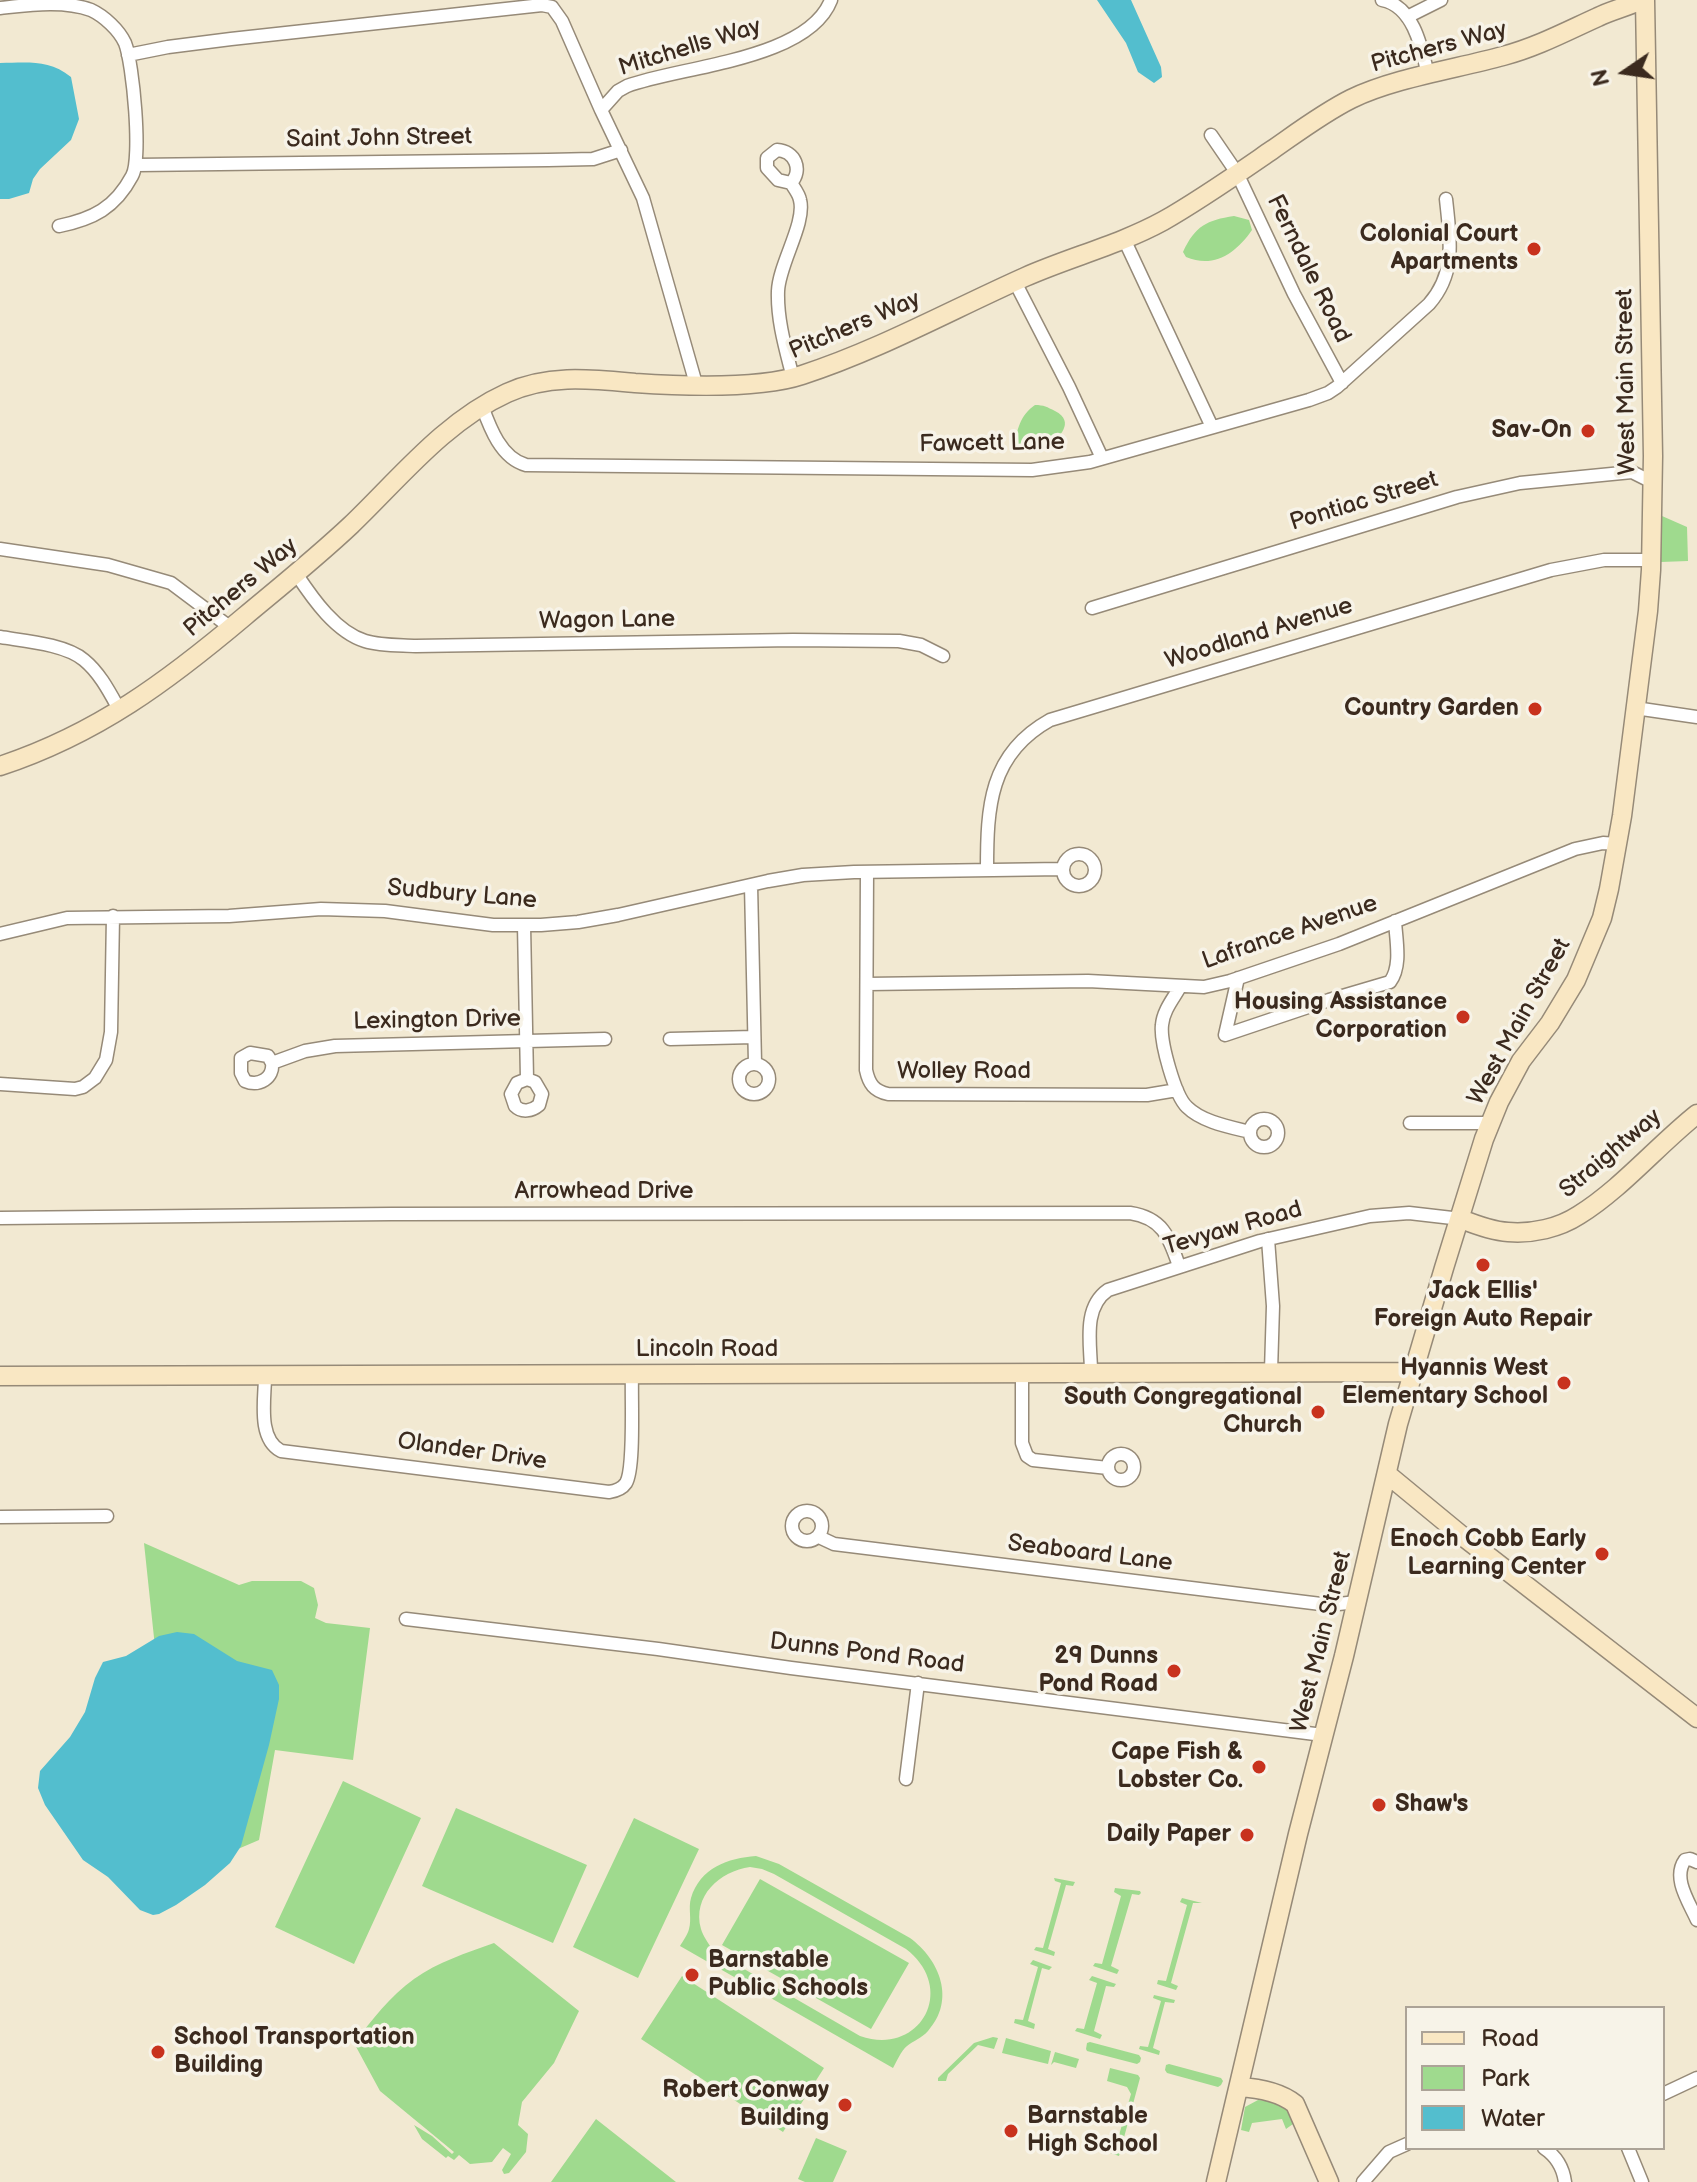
<!DOCTYPE html>
<style>
body{margin:0}
#map{position:relative;width:1697px;height:2182px;overflow:hidden;background:#f2e9d2;font-family:"Balsamiq Sans",sans-serif}
canvas{display:block}
.legend{position:absolute;left:1405px;top:2006px;width:260px;height:144px;box-sizing:border-box;background:#f7f3e8;border:2px solid #aca397;margin:0;padding:10px 14px;list-style:none;font-size:24px;color:#3b2a1e}
.legend li{display:flex;align-items:center;gap:16px;height:40px}
.legend b{width:40px;border:2px solid #aca397}
.north{position:absolute;left:1585px;top:32px;width:80px;height:80px;-webkit-text-stroke:6px #f7f3e8;paint-order:stroke;rotate:257deg;font-size:22px;font-weight:700;line-height:32px;text-align:center;color:#3b2a1e}
.north::after{content:'';display:block;margin:auto;width:28px;height:36px;background:#3b2a1e;clip-path:polygon(50% 0,100% 100%,50% 72%,0 100%)}
</style>
<div id="map">
<canvas width="1697" height="2182"></canvas>
<ul class="legend">
<li><b style="height:10px;background:#f9e7c3"></b>Road</li>
<li><b style="height:22px;background:#9fda8e"></b>Park</li>
<li><b style="height:22px;background:#53bece"></b>Water</li>
</ul>
<div class="north">N</div>
</div>
<script>
const ctx = document.querySelector('canvas').getContext('2d');
ctx.lineJoin = 'round';
function fill(path, color) {
  ctx.fillStyle = color;
  ctx.fill(path, 'evenodd');
}
function stroke(path, color, width, dash) {
  ctx.strokeStyle = color;
  ctx.lineWidth = width;
  ctx.lineCap = dash ? 'butt' : 'round';
  ctx.setLineDash(dash || []);
  ctx.stroke(path);
}
function drawText(font, color, halo, rows, align = 'center') {
  ctx.font = font + ' "Balsamiq Sans",sans-serif';
  ctx.lineWidth = 7;
  ctx.setLineDash([]);
  ctx.textBaseline = 'middle';
  ctx.strokeStyle = halo;
  ctx.fillStyle = color;
  for (const [text, x, y, turn = 0] of rows) {
    ctx.save();
    ctx.translate(x, y);
    ctx.rotate((+turn || 0) * Math.PI / 180);
    ctx.textAlign = isNaN(turn) ? turn : align;
    if (halo) ctx.strokeText(text, 0, 0);
    ctx.fillText(text, 0, 0);
    ctx.restore();
  }
}
fill(new Path2D(`
 M1234 216 1249 220 1252 230C1236 253 1214 269 1186 257L1183 252C1195 226 1207 220 1234 216Z
 M1035 405C1044 405 1047 407 1055 411 1076 422 1059 437 1048 448L1023 451 1014 448C1017 430 1020 415 1035 405Z
 M1662 516 1687 527 1688 561 1661 562 1660 517Z
 M144 1543 239 1585 252 1581H301L314 1588 318 1605 315 1618 326 1623 370 1628 353 1760 275 1750 259 1840 128 1896 157 1666Z
 M343 1781 421 1818 354 1964 275 1927Z
 M456 1808 587 1865 553 1943 422 1886Z
 M634 1818 699 1849 638 1978 573 1947Z
 M756 1856 779 1864 910 1938C940 1960 956 2000 928 2031 922 2038 913 2041 907 2046 901 2051 897 2061 893 2068L680 1946C683 1941 688 1934 689 1929 692 1919 688 1908 691 1898 700 1868 728 1858 756 1856ZM750 1867 762 1869 774 1874 906 1949C958 1989 920 2057 860 2036L713 1951C709 1944 703 1936 701 1929 692 1896 720 1871 750 1867Z
 M1054 1878 1075 1882 1073 1886 1066 1885 1048 1949 1055 1952 1054 1956 1034 1950 1036 1947 1043 1948 1061 1883 1055 1881Z
 M760 1879 909 1963 871 2029 722 1945Z
 M1115 1888 1140 1891 1141 1893 1139 1895 1132 1894 1111 1966 1119 1970 1117 1974 1093 1966 1095 1963 1102 1964 1121 1896 1114 1892Z
 M1182 1898 1202 1903H1193L1171 1983 1178 1986 1176 1990 1157 1984 1158 1980 1166 1981 1187 1905 1180 1902Z
 M494 1943 579 2011 554 2063 522 2102 518 2125 528 2134 526 2152 509 2173 504 2174 502 2170 511 2154 503 2148 492 2162 470 2164 459 2155 454 2160 448 2156 446 2158 422 2139 414 2125 432 2136 452 2154 454 2152 380 2091 354 2043C372 2020 390 1996 414 1979 438 1962 466 1953 494 1943Z
 M1033 1960 1052 1967 1049 1970 1042 1968 1028 2021 1035 2024 1034 2029 1014 2023 1015 2019 1023 2020 1038 1967 1030 1964Z
 M682 1976 824 2068 783 2132 641 2039Z
 M1092 1976 1116 1984 1114 1987 1106 1986 1094 2031 1102 2035 1100 2039 1075 2031 1077 2028 1084 2029 1097 1983 1089 1980Z
 M1154 1995 1175 2000 1174 2003 1165 2002 1153 2048 1160 2051 1159 2055 1139 2049 1140 2046 1148 2047 1161 2001 1153 1998Z
 M993 2037 998 2038 994 2049 978 2045 948 2074 946 2081H938V2078L974 2043Z
 M1006 2038 1051 2051 1048 2064 1002 2053Z
 M1090 2042 1139 2055 1141 2058 1140 2062 1137 2064 1087 2051 1086 2049 1087 2043Z
 M1055 2052 1079 2059 1076 2068 1054 2062 1051 2065Z
 M1169 2064 1221 2078 1223 2081 1221 2085 1218 2087 1167 2073 1165 2070 1166 2065Z
 M1110 2068 1138 2075 1140 2078 1119 2156 1107 2152 1109 2146 1117 2142 1131 2094 1127 2087 1107 2081Z
 M1258 2100 1272 2101 1287 2108 1293 2124 1286 2129 1282 2119 1252 2123 1249 2132 1241 2130 1245 2107Z
 M596 2119 676 2182H551Z
 M816 2138 847 2151 833 2182H805L798 2179Z`), '#9fda8e');
fill(new Path2D(`
 M1097 0H1131L1161 67 1162 77 1154 83 1138 72 1126 43Z
 M0 63C27 63 48 59 71 77L79 119 71 140 40 169 33 179 29 193 9 199H0Z
 M177 1632 194 1634 237 1661 272 1670 279 1685V1699L269 1745 241 1846 230 1863 205 1885 176 1905 159 1914 153 1915 140 1910 108 1877 83 1860 45 1805 38 1788 40 1771 70 1737 85 1712 95 1678 103 1662 126 1656 159 1636Z`), '#53bece');
const street = new Path2D(`
 M1382 0C1414 6 1422 49 1428 75
 M552 7 562 21 601 110
 M0 8C29 5 63 0 91 10 104 16 119 30 125 43 133 63 142 159 132 176 115 208 93 219 59 226
 M1407 17 1441 0
 M128 55 168 47 231 39 542 5 552 7
 M1211 135 1237 173 1294 294 1342 383
 M137 165 548 160 593 159 621 150
 M791 183C803 170 795 151 777 150L767 158V168L778 180 791 183C794 188 799 194 800 200 806 223 779 264 778 291 777 321 786 350 793 378
 M1124 239 1212 427
 M1015 282 1069 387 1102 458
 M696 384 643 198 601 110 618 91 627 86C681 66 808 60 831 0
 M482 406C490 428 501 458 526 465L1032 470 1090 462 1309 400 1328 393 1337 387 1429 304C1457 272 1450 238 1446 199
 M0 549 108 565 171 583 231 628
 M297 575C313 599 336 632 365 641 381 646 400 645 416 646L793 640 899 641 921 645 943 656
 M1092 608 1457 497 1520 483 1632 472 1652 482
 M0 637C24 641 65 644 84 660 100 673 110 693 120 711
 M1635 708 1697 717
 M1063 870a16 16 0 1 1 32 0a16 16 0 1 1-32 0Z
 M987 870C987 807 989 754 1050 720L1551 570 1604 560H1652
 M867 872 866 1070C869 1084 874 1091 888 1094L1147 1095 1177 1090
 M751 885 755 1063
 M524 925 527 1079 535 1082 542 1094 539 1105C532 1111 522 1113 515 1106L511 1094 517 1083 527 1079
 M0 934 67 918 229 916 321 909 385 911 493 925H541L578 922 618 915 768 881 803 875 854 872 1062 869
 M1238 978 1225 1035 1329 1000 1390 982C1402 966 1396 940 1395 921
 M867 984 1088 981 1204 987 1230 981 1339 944 1575 849 1603 843 1617 844
 M1180 987C1173 999 1163 1011 1162 1025 1160 1042 1175 1096 1187 1107 1202 1122 1230 1127 1250 1132
 M670 1039 754 1037
 M272 1063C274 1078 259 1087 245 1081L241 1073V1058L250 1053 268 1056 272 1063 305 1051 335 1046 605 1039
 M739 1079a15 15 0 1 1 30 0a15 15 0 1 1-30 0Z
 M0 1084 75 1089 83 1087 95 1078 106 1060 111 1032 113 916
 M1250 1133a14 14 0 1 1 28 0a14 14 0 1 1-28 0Z
 M1410 1123H1491
 M0 1218 391 1214 1130 1213C1163 1218 1169 1237 1179 1266
 M1268 1239 1273 1306 1271 1371
 M1091 1372C1091 1345 1082 1308 1108 1290L1260 1241 1370 1216 1409 1213 1461 1219
 M1022 1373V1443L1027 1456 1033 1460 1108 1468
 M265 1376C265 1399 257 1438 281 1451L609 1492C616 1491 622 1489 626 1483 635 1468 631 1396 632 1375
 M1108 1467a13 13 0 1 1 26 0a13 13 0 1 1-26 0Z
 M792 1526a15 15 0 1 1 30 0a15 15 0 1 1-30 0Z
 M0 1517 107 1516
 M819 1537 834 1544 1329 1605 1357 1602
 M406 1619 658 1649 791 1668 1323 1735
 M906 1779 918 1683
 M1697 1862 1690 1859 1685 1860C1672 1878 1689 1902 1697 1920
 M1663 2094 1697 2078
 M1544 2148C1556 2156 1563 2167 1565 2182
 M1628 2148 1642 2182
 M1363 2182 1389 2152 1407 2144`);
const secondary = new Path2D(`
 M0 766C97 734 168 681 245 616 281 586 317 557 351 525 399 479 445 421 507 393 548 374 591 379 635 383 680 386 760 389 802 375 879 350 951 310 1025 277 1070 257 1119 245 1163 221 1200 200 1237 174 1272 150 1298 132 1323 113 1351 99 1394 78 1456 69 1503 56 1537 47 1567 31 1598 17 1612 10 1627 7 1641 0
 M1461 1219C1476 1225 1492 1231 1508 1232 1533 1234 1559 1228 1579 1215 1621 1189 1658 1145 1697 1114
 M0 1376 1414 1372
 M1387 1474 1461 1535 1697 1718
 M1239 2087C1257 2088 1280 2092 1295 2104L1329 2182
 M1216 2182 1298 1834 1344 1656 1398 1424 1444 1268 1484 1139 1499 1102 1521 1061 1550 1023 1576 980 1602 918 1609 889 1622 816 1648 611 1651 570 1653 456 1645 0`);
stroke(street, '#968a78', 15);
stroke(secondary, '#968a78', 21);
stroke(street, '#fff', 12);
stroke(secondary, '#f9e7c3', 18);
for (const [x, y, r, color] of [
 [1534,249,8,"#c8321e"],
 [1588,431,8,"#c8321e"],
 [1535,709,8,"#c8321e"],
 [1463,1017,8,"#c8321e"],
 [1483,1265,8,"#c8321e"],
 [1564,1383,8,"#c8321e"],
 [1318,1412,8,"#c8321e"],
 [1602,1554,8,"#c8321e"],
 [1174,1671,8,"#c8321e"],
 [1259,1767,8,"#c8321e"],
 [1379,1805,8,"#c8321e"],
 [1247,1835,8,"#c8321e"],
 [692,1975,8,"#c8321e"],
 [158,2052,8,"#c8321e"],
 [845,2105,8,"#c8321e"],
 [1011,2131,8,"#c8321e"]
]) {
  const dot = new Path2D();
  dot.arc(x, y, r, 0, 2 * Math.PI);
  ctx.fillStyle = color;
  ctx.fill(dot);
  stroke(dot, '#f7f3e8', 3);
}
drawText('24px', '#3b2a1e', '#f7f3e8', [
 ["Mitchells Way",690,48,-17],
 ["Pitchers Way",1439,48,-15],
 ["Saint John Street",379,139,-1],
 ["Ferndale Road",1308,269,64],
 ["Pitchers Way",855,326,-23],
 ["West Main Street",1627,382,-91],
 ["Fawcett Lane",992,444,-1],
 ["Pontiac Street",1364,502,-17],
 ["Pitchers Way",241,588,-40],
 ["Wagon Lane",607,621,-1],
 ["Woodland Avenue",1259,634,-17],
 ["Sudbury Lane",462,895,5],
 ["Lafrance Avenue",1290,933,-19],
 ["Lexington Drive",437,1021,-1],
 ["West Main Street",1520,1022,-61],
 ["Wolley Road",964,1072],
 ["Straightway",1611,1154,-40],
 ["Arrowhead Drive",604,1192],
 ["Tevyaw Road",1233,1229,-16],
 ["Lincoln Road",707,1350],
 ["Olander Drive",472,1452,8],
 ["Seaboard Lane",1090,1554,7],
 ["West Main Street",1322,1642,-76],
 ["Dunns Pond Road",867,1654,7]
]);
drawText('bold 24px', '#3b2a1e', '#f7f3e8', [
 ["Colonial Court",1518,235],
 ["Apartments",1518,263],
 ["Sav-On",1572,431],
 ["Country Garden",1519,709],
 ["Housing Assistance",1447,1003],
 ["Corporation",1447,1031],
 ["Jack Ellis'",1483,1292,"center"],
 ["Foreign Auto Repair",1483,1320,"center"],
 ["Hyannis West",1548,1369],
 ["Elementary School",1548,1397],
 ["South Congregational",1302,1398],
 ["Church",1302,1426],
 ["Enoch Cobb Early",1586,1540],
 ["Learning Center",1586,1568],
 ["29 Dunns",1158,1657],
 ["Pond Road",1158,1685],
 ["Cape Fish &",1243,1753],
 ["Lobster Co.",1243,1781],
 ["Shaw's",1395,1805,"left"],
 ["Daily Paper",1231,1835],
 ["Barnstable",708,1961,"left"],
 ["Public Schools",708,1989,"left"],
 ["School Transportation",174,2038,"left"],
 ["Building",174,2066,"left"],
 ["Robert Conway",829,2091],
 ["Building",829,2119],
 ["Barnstable",1027,2117,"left"],
 ["High School",1027,2145,"left"]
], 'right');
</script>
